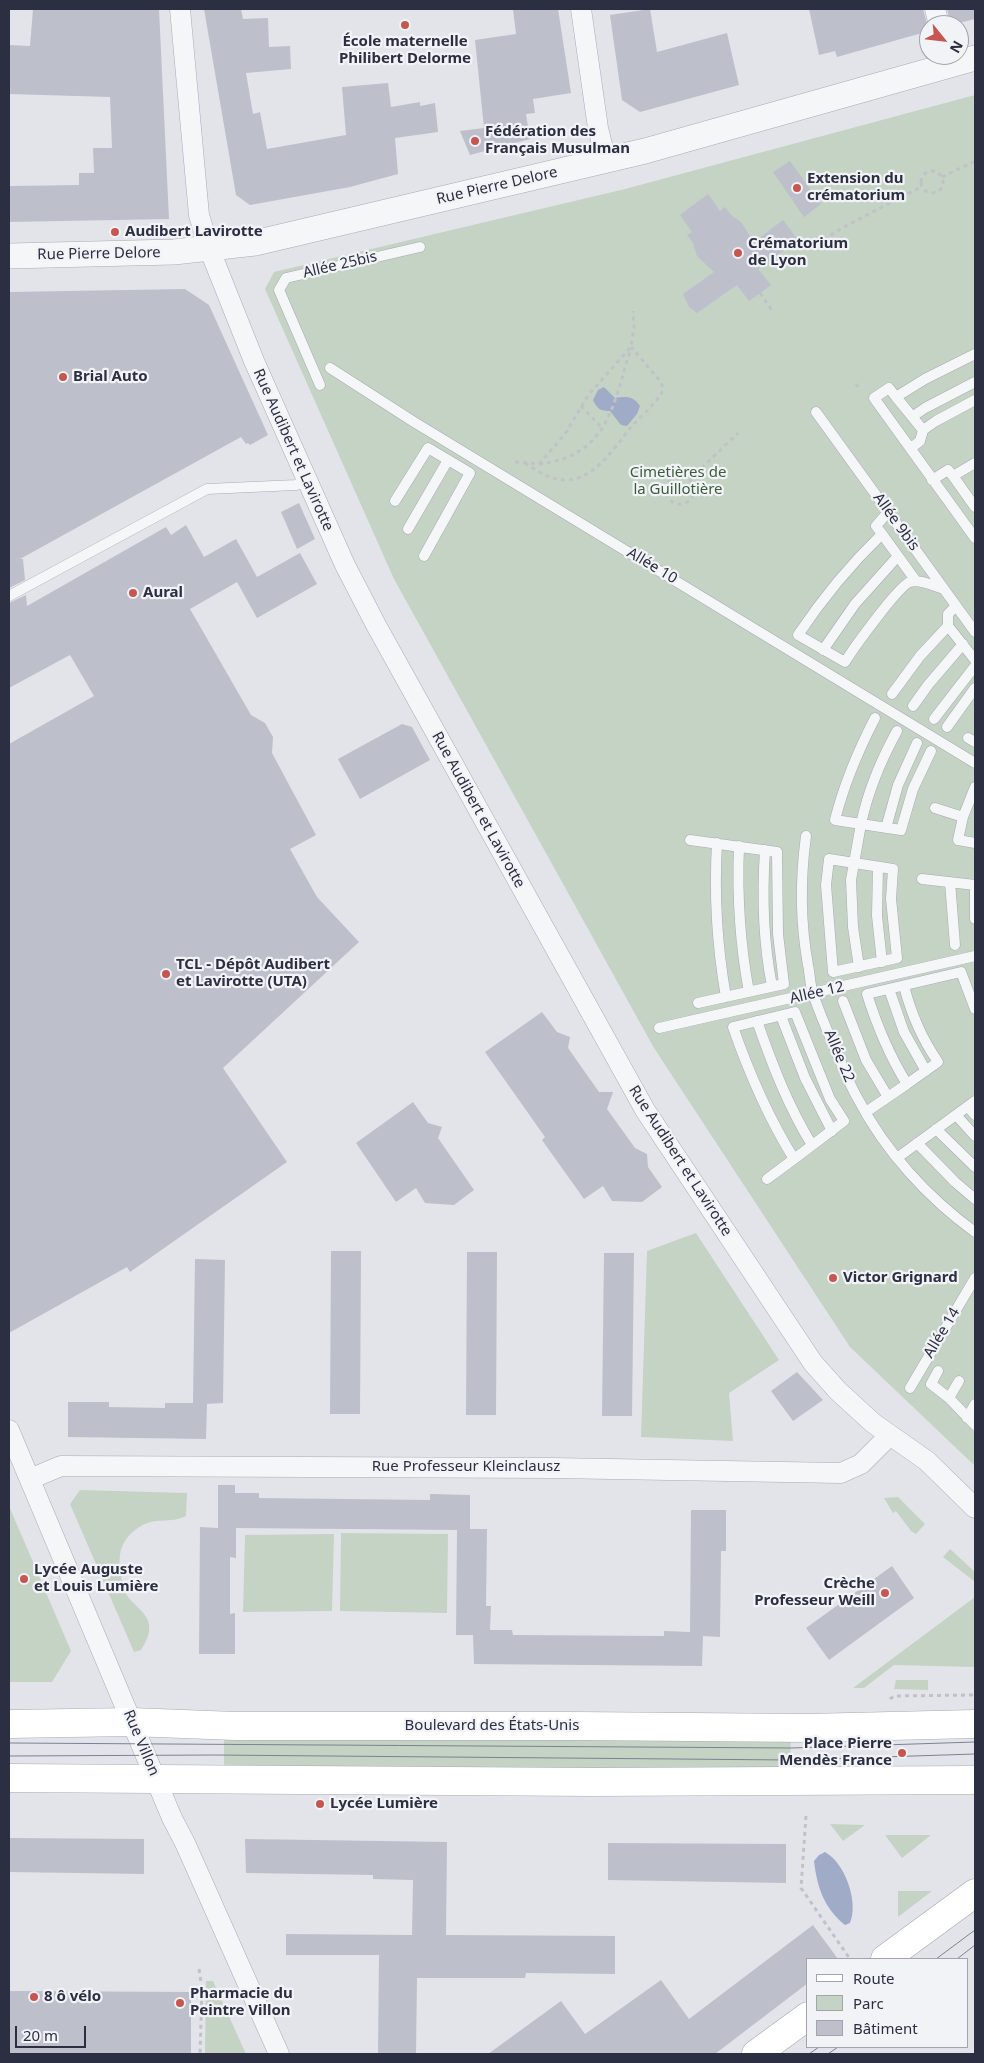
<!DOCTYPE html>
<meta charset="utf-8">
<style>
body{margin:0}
#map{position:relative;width:984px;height:2063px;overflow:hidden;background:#e3e4ea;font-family:"Noto Sans",sans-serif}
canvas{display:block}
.frame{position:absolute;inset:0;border:10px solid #2b2f41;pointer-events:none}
.legend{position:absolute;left:806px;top:1958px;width:162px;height:90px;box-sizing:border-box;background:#f2f3f7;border:1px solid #a2a5ae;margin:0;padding:6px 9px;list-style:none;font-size:15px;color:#2b2f41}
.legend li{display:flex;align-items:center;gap:10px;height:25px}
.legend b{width:25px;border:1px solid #a2a5ae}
.north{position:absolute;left:919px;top:15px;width:50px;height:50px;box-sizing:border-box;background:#f2f3f7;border:1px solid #a2a5ae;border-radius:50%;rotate:119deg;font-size:14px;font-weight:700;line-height:20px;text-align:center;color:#2b2f41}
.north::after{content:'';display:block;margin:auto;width:18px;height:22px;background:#c75650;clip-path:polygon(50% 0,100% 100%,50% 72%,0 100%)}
.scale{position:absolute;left:15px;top:2026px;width:71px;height:22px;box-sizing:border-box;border:2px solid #2b2f41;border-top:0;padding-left:6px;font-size:15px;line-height:18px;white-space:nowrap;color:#2b2f41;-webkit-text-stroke:4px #f2f3f7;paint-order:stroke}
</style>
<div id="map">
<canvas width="984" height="2063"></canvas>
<div class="frame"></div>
<ul class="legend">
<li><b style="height:6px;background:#fff"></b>Route</li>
<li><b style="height:14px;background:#c5d3c4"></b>Parc</li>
<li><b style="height:14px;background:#bdbfca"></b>Bâtiment</li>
</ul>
<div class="north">N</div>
<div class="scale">20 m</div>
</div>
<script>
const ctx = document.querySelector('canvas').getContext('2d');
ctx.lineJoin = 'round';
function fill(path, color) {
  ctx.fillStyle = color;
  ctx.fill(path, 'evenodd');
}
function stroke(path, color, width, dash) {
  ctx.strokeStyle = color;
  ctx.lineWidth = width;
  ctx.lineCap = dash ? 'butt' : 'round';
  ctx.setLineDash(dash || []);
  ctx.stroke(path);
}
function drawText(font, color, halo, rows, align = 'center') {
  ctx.font = font + ' "Noto Sans",sans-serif';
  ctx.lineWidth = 4.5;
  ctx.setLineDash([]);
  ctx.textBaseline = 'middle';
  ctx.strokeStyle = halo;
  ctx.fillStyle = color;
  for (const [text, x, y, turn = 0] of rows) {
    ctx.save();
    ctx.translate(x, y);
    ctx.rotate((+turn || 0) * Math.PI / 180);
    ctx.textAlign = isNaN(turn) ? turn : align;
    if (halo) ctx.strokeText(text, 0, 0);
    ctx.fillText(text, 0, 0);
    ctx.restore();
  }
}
fill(new Path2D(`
 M975 95V1466L850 1347 654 1048 394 579 265 289 274 272 625 189Z
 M696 1233 779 1360 729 1393 733 1441 641 1437 647 1251Z
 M80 1490 187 1493 186 1516C171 1524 155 1517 141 1526 121 1538 117 1554 121 1575 122 1582 123 1589 126 1594 132 1604 144 1610 148 1621 152 1631 146 1642 141 1650L134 1652 70 1504Z
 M898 1497 925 1524 916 1534 911 1531 896 1511 893 1513 884 1498Z
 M9 1506 71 1651 52 1682H9Z
 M341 1533 448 1534 447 1613 340 1611Z
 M334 1534 332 1611 243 1612 245 1535Z
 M950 1549 975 1572V1582L943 1557Z
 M975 1597V1667L894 1665 864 1688H853Z
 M896 1680H928V1690L894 1689Z
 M224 1731 791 1734 790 1774 224 1771Z
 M830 1824 865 1825 843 1841Z
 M885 1835H931L902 1858Z
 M898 1891H932L898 1917Z
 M206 1981H213L246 2054H205Z`), '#c5d3c4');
fill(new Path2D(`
 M604 387 615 398C626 396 634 396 640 406L637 414 627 426 621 425 610 411C601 411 597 409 593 400L598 390Z
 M825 1852C845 1863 859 1902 850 1923L845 1925C824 1908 817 1887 814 1861L819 1855Z`), '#a0abc8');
fill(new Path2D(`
 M33 9H159L169 219 9 222V186L79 185V173H94L93 148H112L110 97 9 94V45L30 46Z
 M204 9H241L243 19 268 18 269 47 290 46 291 69 246 73 253 114 260 112 267 149 346 135 342 87 388 83 391 107 420 102V106L435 103 438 132 395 138 398 174 350 187 250 205 236 195Z
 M513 9H558L571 93 533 99 535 113 526 114 530 139 470 155 460 131 484 128 475 40 516 34Z
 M650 9 657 52 727 33 739 85 640 112 622 100 610 15Z
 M809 9H923L929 31 837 57 835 51 819 55Z
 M947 9H975V19L951 25Z
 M790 161 821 204 804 217 773 172Z
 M708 194 720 211 725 207 731 215 741 222 754 242 783 220 798 240 758 269 771 285 749 301 737 285 697 313 689 307 683 294 714 272 697 256 693 243 687 235 692 232 680 215Z
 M185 289 209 305 268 435 250 445 248 443 246 444 241 437 20 559H23L25 580 9 588V292Z
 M299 503 315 539 297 549 281 512Z
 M186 525 204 557 236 539 257 577 300 553 317 584 257 618 237 582 190 609 251 715 265 723 273 737 272 753 316 835 290 849 317 897 359 942 223 1068 287 1162 130 1272 127 1267 9 1333V744L94 696 70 655 9 688V603L26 595 27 606 166 527 171 535Z
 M402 724 412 727 430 760 360 799 338 759Z
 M542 1012 557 1032 570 1037 568 1048 599 1092H613L607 1109 635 1148 647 1154 648 1167 662 1187 642 1202 612 1201 603 1186 584 1199 542 1140 545 1137 485 1052Z
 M413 1102 428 1123 442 1127 438 1138 474 1190 454 1205 425 1203 416 1188 396 1202 356 1143Z
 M331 1251H361L360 1414H330Z
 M467 1252H497L496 1415H466Z
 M604 1253H634L632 1416H602Z
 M195 1259 225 1260 223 1403 205 1404H207L206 1439 68 1437V1402H109V1407L165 1408V1403H193Z
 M797 1372 823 1400 793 1421 771 1391Z
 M218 1485H235V1493H259V1498L430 1500V1494L470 1495V1529H487L486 1606H491L490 1630H512L513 1635 664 1636V1631L690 1632 691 1510H726V1551H721L720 1637 703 1636 702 1666 474 1664 473 1635H456L457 1530 236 1528V1558L230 1557V1614L235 1613V1654H199L200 1527 218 1528Z
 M892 1566 914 1598 829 1660 806 1628Z
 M9 1838 144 1839V1874L9 1872Z
 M245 1839 447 1842 446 1935 615 1936V1974L526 1973 525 1978H417L416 2054H378L379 1955H286V1934L412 1935 413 1880 373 1879V1875L246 1873Z
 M608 1843 786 1844V1883L608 1880Z
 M813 1925 838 1959H808V1983L715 2054H488L561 2001 585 2034 661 1980 689 2019Z
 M9 1991 191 1992V2054H9Z`), '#bdbfca');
const service = new Path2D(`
 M975 354 925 379 896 397 923 430 936 421 975 400
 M330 368 414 422 975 763
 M320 385 279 290 286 278 420 247
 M896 397 889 388 874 398 975 538
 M816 412 975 632
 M912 417 925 408 975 382
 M911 448 920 441 923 430
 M975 463 953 476 975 507
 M932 480 948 470 953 476
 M395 501 428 448 470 473 424 556
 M408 529 448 460
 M882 534 876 526 888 512
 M916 581 882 534C850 565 822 599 798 635L845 662C853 649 899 585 910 582 920 579 934 586 944 589
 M9 596 207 489 296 485 307 479
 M956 606 948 614V626L975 660
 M823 650 855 604 898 556
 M892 694 920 656 948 626
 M913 706 928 685 963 644
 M875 718C858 751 844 784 835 820L861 824C868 791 881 760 897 731
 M934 719 975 666
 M947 727 975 688
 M968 738 975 742
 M975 787 963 817 958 840 975 843
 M935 808 963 817
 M886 828 898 785 917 743
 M806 836C800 880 800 921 808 965 810 974 810 985 813 994 819 1011 826 1028 833 1044 841 1062 848 1082 858 1099 885 1151 928 1198 975 1232
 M690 840 777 852 778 934 784 984 698 1003
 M717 843C714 895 717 946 726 997
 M739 846C737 895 740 944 749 992
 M765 850C762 896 763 941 772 986
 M829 859 893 869 891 899 897 958 833 972 826 885Z
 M878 867 877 916 882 962
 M922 879 975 885
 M950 882 955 945
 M975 890V919
 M859 967 853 927 851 880 861 824 901 830 913 789 931 751
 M904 986C911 1013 922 1039 938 1062L907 1084C889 1055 877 1026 867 994L961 972 975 1009
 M889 989 904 1032 926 1071
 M843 1001 866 1060 888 1097
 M781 1016 805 1078 832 1131
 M757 1021C772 1064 788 1106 812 1145
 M659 1028 975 956
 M968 1107 975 1115
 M866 1112 907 1084
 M956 1115 975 1136
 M936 1129 975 1167
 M917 1143 955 1182 975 1199
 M897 1158 975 1101
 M767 1179C793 1160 818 1141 844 1121L830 1099 795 1012 733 1027C749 1073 768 1117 794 1159
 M938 1371 931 1384 949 1398 975 1425
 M910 1388 975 1278
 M949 1398 959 1381
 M967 1418 975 1404`);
const minor = new Path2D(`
 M180 9 199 215 209 248 254 361 345 565 376 625 645 1110 813 1363 838 1391 873 1423 927 1461 975 1508
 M581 9 598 128 606 161
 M935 9 939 25
 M9 1430 172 1818 185 1843 279 2054
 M30 1479 61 1466 553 1468 841 1473 861 1464 890 1435`);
const tertiary = new Path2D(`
 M9 256 174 252 255 243 645 151 975 58`);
const secondary = new Path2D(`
 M9 1724 131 1722 235 1726H576L807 1728 975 1724
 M9 1778 594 1782 975 1780`);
const primary = new Path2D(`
 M885 1959 975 1893
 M756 2054 808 2016`);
stroke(service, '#a8aab4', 11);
stroke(minor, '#a8aab4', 21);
stroke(tertiary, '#a8aab4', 26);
stroke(secondary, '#a8aab4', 29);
stroke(primary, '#a3a6b5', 29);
stroke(new Path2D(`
 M921 182a11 11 0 1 1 22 0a11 11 0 1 1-22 0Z
 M942 177 975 161
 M817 244 842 228 921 187
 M760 293 773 312
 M856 384 861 390
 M581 406 603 429
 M515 462 539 464 565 434 589 394 631 347 634 327 633 311
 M525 463C536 470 550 480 564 480 596 480 614 447 632 426 642 416 652 406 661 395L663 388 661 382 631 347
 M539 464C609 456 613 404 631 348
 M666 490a14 14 0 1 1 28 0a14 14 0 1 1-28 0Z
 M690 479 738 433
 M890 1699 894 1696 975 1695
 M806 1816 801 1888 850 1959
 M199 1969 202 1990 200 2054`), '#c0c2c8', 3, [4, 4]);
stroke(service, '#f5f6f8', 10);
stroke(minor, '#f5f6f8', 20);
stroke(tertiary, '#f5f6f8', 25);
stroke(secondary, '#fff', 28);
stroke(primary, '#fff', 28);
stroke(new Path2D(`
 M9 1743 791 1748 975 1742
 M9 1756 214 1755 790 1760 975 1754
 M936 1959 975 1930
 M957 1959 975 1945
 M809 2054 819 2047
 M828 2054 838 2047`), '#7d8193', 1);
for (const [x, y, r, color] of [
 [405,25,5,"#c75650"],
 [475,141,5,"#c75650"],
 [797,188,5,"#c75650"],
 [115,232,5,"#c75650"],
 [738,253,5,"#c75650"],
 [63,377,5,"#c75650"],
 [133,593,5,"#c75650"],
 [166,974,5,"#c75650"],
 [833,1278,5,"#c75650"],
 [24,1579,5,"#c75650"],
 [885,1593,5,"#c75650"],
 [902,1753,5,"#c75650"],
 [320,1804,5,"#c75650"],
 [34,1997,5,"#c75650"],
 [180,2003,5,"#c75650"]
]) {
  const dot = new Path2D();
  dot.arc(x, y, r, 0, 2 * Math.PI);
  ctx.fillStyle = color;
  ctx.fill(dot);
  stroke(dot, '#f2f3f7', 2);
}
drawText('bold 15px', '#2b2f41', '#f2f3f7', [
 ["École maternelle",405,42,"center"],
 ["Philibert Delorme",405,59,"center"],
 ["Fédération des",485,132],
 ["Français Musulman",485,149],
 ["Extension du",807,179],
 ["crématorium",807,196],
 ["Audibert Lavirotte",125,232],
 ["Crématorium",748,244],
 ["de Lyon",748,261],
 ["Brial Auto",73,377],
 ["Aural",143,593],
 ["TCL - Dépôt Audibert",176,965],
 ["et Lavirotte (UTA)",176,982],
 ["Victor Grignard",843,1278],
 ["Lycée Auguste",34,1570],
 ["et Louis Lumière",34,1587],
 ["Crèche",875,1584,"right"],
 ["Professeur Weill",875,1601,"right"],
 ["Place Pierre",892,1744,"right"],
 ["Mendès France",892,1761,"right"],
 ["Lycée Lumière",330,1804],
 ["Pharmacie du",190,1994],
 ["Peintre Villon",190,2011],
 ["8 ô vélo",44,1997]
], 'left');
drawText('15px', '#2b2f41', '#f2f3f7', [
 ["Rue Pierre Delore",497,186,-13],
 ["Rue Pierre Delore",99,254,-1],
 ["Allée 25bis",340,265,-13],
 ["Rue Audibert et Lavirotte",293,450,66],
 ["Allée 9bis",896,522,54],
 ["Allée 10",652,566,31],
 ["Rue Audibert et Lavirotte",478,810,61],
 ["Allée 12",817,993,-13],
 ["Allée 22",839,1056,67],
 ["Rue Audibert et Lavirotte",680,1161,57],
 ["Allée 14",942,1333,-59],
 ["Rue Professeur Kleinclausz",466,1467],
 ["Boulevard des États-Unis",492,1726],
 ["Rue Villon",141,1743,67]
]);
drawText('15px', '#3a5c3a', '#f2f3f7', [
 ["Cimetières de",678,473],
 ["la Guillotière",678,490]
]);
</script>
